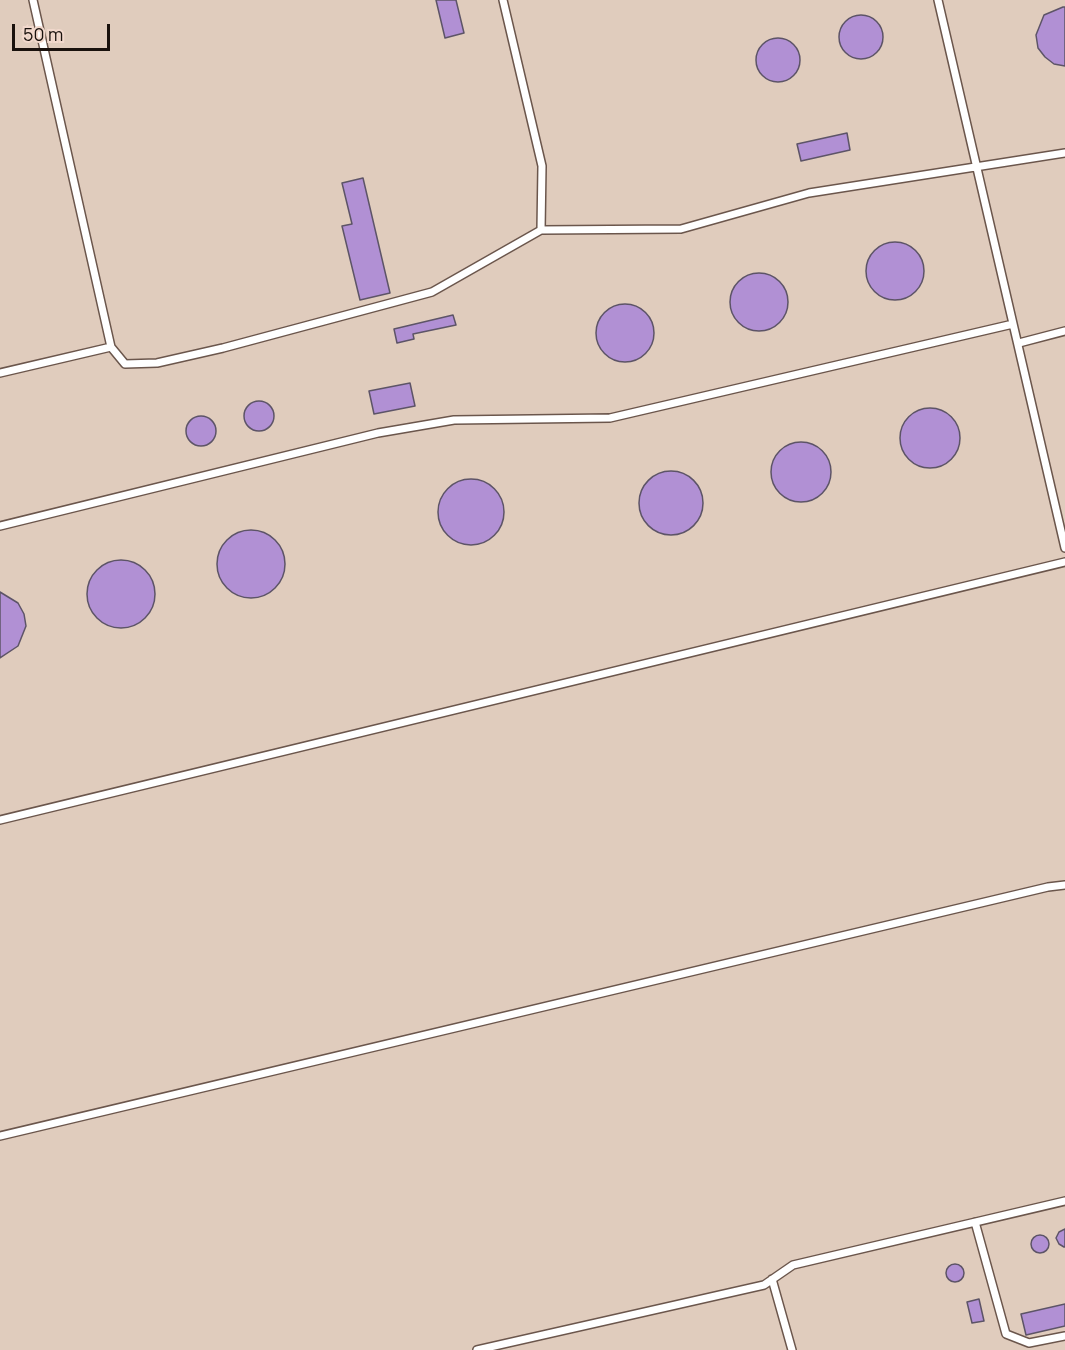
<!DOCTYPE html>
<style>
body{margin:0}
#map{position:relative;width:1065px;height:1350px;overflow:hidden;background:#f1d8cc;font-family:Manrope,sans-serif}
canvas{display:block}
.scale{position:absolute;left:12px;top:24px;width:98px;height:27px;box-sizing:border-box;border:3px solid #19110d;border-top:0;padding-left:8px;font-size:18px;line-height:21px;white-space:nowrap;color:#19110d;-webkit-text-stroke:4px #f1d8cc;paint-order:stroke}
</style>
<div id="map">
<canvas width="1065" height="1350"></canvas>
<div class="scale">50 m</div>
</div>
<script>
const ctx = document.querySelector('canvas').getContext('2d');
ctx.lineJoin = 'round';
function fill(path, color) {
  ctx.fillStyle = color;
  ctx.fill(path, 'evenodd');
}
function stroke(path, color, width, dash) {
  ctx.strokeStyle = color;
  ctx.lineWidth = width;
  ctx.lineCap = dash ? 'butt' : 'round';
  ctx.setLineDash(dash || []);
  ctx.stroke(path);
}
fill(new Path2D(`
 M0 0H1065V1350H0Z`), '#e0ccbd');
const building = new Path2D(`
 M436 0H456L464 33 445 38Z
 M1063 7H1065V66L1054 64 1045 57 1038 48 1036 35 1044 15Z
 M839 37a22 22 0 1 1 44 0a22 22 0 1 1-44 0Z
 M756 60a22 22 0 1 1 44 0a22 22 0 1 1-44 0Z
 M847 133 850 150 801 161 797 144Z
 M363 178 390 293 360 300 342 226 352 224 342 183Z
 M866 271a29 29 0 1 1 58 0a29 29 0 1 1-58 0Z
 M730 302a29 29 0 1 1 58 0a29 29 0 1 1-58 0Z
 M596 333a29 29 0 1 1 58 0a29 29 0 1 1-58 0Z
 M453 315 456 325 413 334 414 339 397 343 394 329Z
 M410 383 415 406 374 414 369 391Z
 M244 416a15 15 0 1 1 30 0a15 15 0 1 1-30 0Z
 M900 438a30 30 0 1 1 60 0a30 30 0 1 1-60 0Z
 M186 431a15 15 0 1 1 30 0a15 15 0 1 1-30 0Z
 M771 472a30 30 0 1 1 60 0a30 30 0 1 1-60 0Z
 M639 503a32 32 0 1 1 64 0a32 32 0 1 1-64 0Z
 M438 512a33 33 0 1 1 66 0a33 33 0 1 1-66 0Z
 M217 564a34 34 0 1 1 68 0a34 34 0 1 1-68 0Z
 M87 594a34 34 0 1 1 68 0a34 34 0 1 1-68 0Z
 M0 592 18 603 24 614 26 626 18 646 0 658Z
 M1065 1229V1247H1064L1059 1244 1056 1238 1059 1232Z
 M1031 1244a9 9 0 1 1 18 0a9 9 0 1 1-18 0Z
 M946 1273a9 9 0 1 1 18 0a9 9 0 1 1-18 0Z
 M979 1299 984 1321 972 1323 967 1302Z
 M1065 1304V1326L1026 1335 1021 1314Z`);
fill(building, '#b190d4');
stroke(building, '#5d5467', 1.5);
const lane = new Path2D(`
 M33 0 111 347 125 364 157 363 223 348 432 292 541 230 681 229 809 193 1065 153
 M503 0 542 166 541 230
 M938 0 1065 548
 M1019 343 1065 331
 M0 373 111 347
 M0 526 378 433 454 420 610 418 1013 324
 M0 820 1065 562
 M0 1136 1048 887 1065 885
 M975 1222 1006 1334 1029 1343 1065 1336
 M772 1279 792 1350
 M477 1350 764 1285 793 1265 1065 1201`);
stroke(lane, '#6b564c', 10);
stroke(lane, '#fff', 7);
</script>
